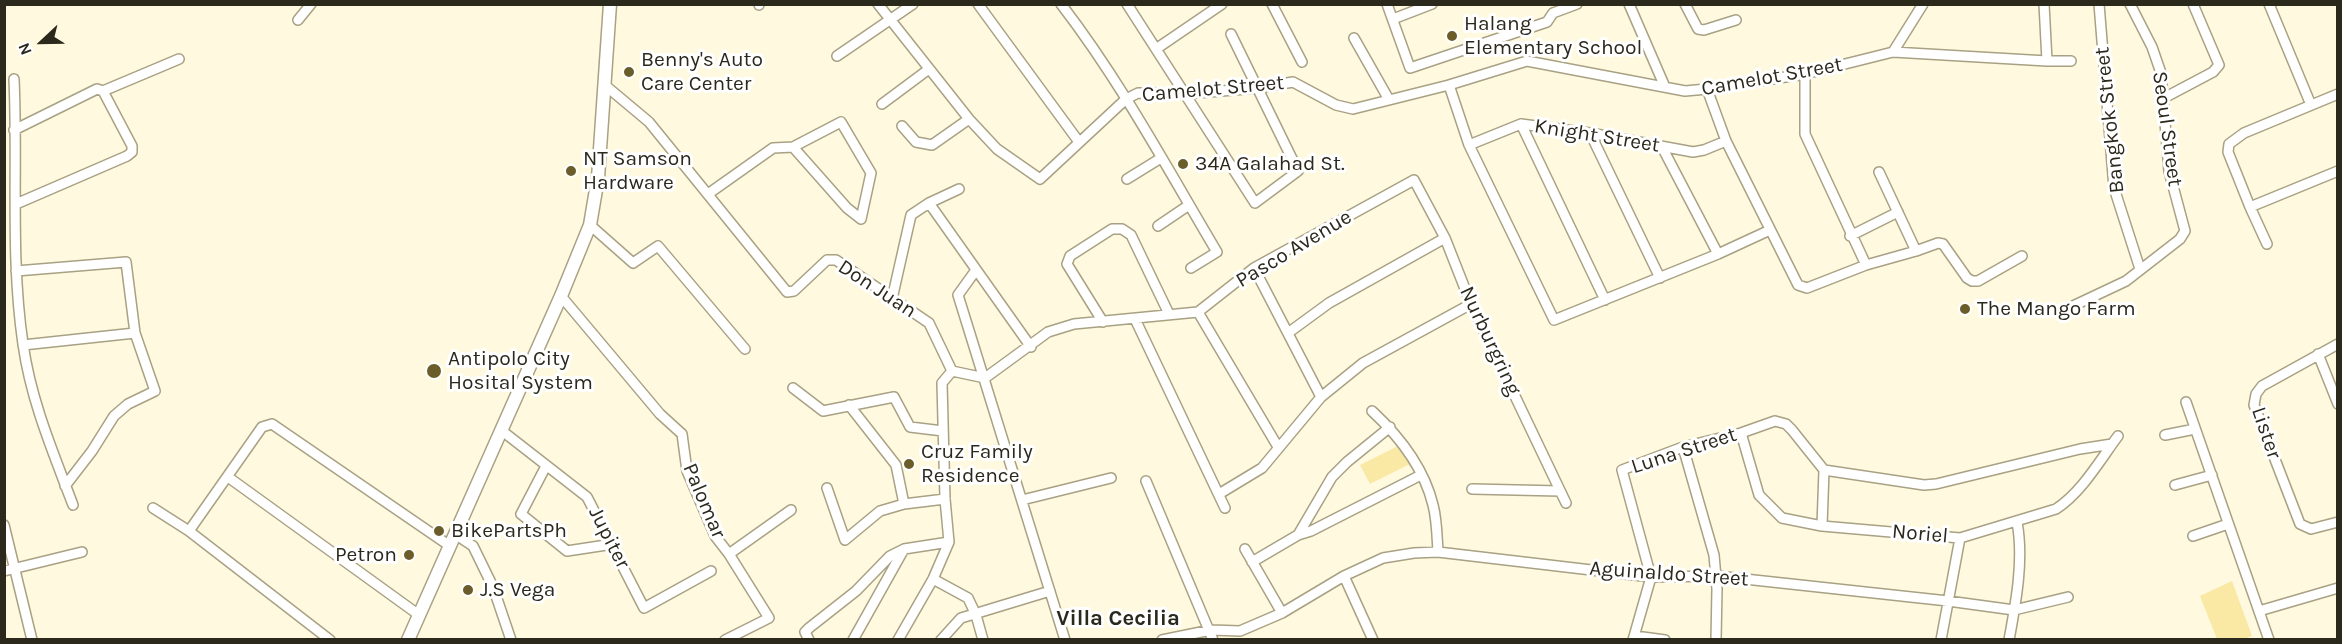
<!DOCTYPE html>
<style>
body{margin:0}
#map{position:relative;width:2342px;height:644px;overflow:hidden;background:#fff9df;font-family:Karla,sans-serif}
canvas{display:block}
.frame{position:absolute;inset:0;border:6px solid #2b281c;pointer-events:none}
.north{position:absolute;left:12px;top:12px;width:60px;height:60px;-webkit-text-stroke:4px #fff;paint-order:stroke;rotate:248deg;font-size:16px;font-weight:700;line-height:24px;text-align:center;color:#2b281c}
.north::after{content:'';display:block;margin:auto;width:21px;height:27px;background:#2b281c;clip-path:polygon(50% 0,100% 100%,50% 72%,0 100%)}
</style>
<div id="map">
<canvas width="2342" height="644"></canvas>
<div class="frame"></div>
<div class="north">N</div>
</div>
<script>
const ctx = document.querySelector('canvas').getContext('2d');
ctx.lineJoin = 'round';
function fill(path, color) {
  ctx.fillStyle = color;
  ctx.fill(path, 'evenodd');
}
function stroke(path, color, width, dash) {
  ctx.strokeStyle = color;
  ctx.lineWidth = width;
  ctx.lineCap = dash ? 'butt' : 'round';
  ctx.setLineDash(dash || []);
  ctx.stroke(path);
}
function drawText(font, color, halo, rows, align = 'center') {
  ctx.font = font + ' Karla,sans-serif';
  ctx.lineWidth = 6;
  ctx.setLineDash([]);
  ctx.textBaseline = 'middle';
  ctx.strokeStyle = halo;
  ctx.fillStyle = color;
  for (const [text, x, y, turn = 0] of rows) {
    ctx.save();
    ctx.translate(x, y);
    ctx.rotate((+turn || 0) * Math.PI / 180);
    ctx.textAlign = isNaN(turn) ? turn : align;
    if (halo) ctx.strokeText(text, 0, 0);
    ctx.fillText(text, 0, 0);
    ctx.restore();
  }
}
fill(new Path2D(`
 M1400 445 1410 464 1370 484 1360 465Z
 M2232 581 2252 636 2244 639H2217L2200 596Z`), '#fae8a5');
const minor = new Path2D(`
 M759 4V5
 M878 4 969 119 997 149 1040 179 1126 99 1138 93 1185 94 1258 88 1293 82 1336 105 1353 109 1449 85 1527 61 1685 91 1707 89 1805 74 1893 52 2047 61H2071
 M978 4 1079 142
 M1061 4C1121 82 1167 168 1217 252L1191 268
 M1127 4 1255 203 1298 171 1231 34
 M1272 4 1302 62
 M1387 4 1410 68 1547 22 1553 13
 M1629 4 1665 87
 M1685 4 1698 29 1704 30 1736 20
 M2044 4 2047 61
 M2099 4 2114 188 2140 269
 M2269 4 2311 105
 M1553 13 1577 4
 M1393 19 1432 4
 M298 20 311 4
 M1354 38 1388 98
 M1156 49 1222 4
 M1893 52 1923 4
 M837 56 913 4
 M1805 74V134L1866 265
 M14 79C18 167 10 256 23 344 31 401 53 452 73 505
 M1449 85 1469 145 1554 320 1718 254 1770 230
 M606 86 649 122 787 292 794 291 827 260H836L929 323 952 371 985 378
 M1707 89 1726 141 1798 285 1807 288 1866 265 1916 251 1879 172
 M103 91 179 59
 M2162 99 2213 72 2219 65 2193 4
 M882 104 929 69
 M1521 124 1605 300
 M902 126 916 142 932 145 969 119
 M14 130 97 89 103 91 132 146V152L127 156 16 204
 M1590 133 1660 278
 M1469 145 1521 124 1590 133 1693 152 1704 150 1726 141
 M1662 147 1718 254
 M1127 179 1161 158
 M708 194 773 148 793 147 847 208 861 219 871 173 841 122 793 147
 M929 203 1031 347
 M2250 207 2338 171
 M590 225 633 263 658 246 745 349
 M1158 226 1189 205
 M1850 236 1898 212
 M2267 244 2250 207 2228 152 2229 144 2244 133 2338 94
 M1916 251 1938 243 1943 244 1967 278 1972 281H1978L2022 256
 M1254 268 1321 397
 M976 270 958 295 1065 640
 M16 271 126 262 135 333 155 391 128 404 114 416 92 451 65 486
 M561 296 660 414 682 434 687 471 715 536 729 554 769 618 725 640
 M892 299 911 215 929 203 959 189
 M2073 306 2126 281 2180 239 2185 231 2169 171 2161 73 2152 47 2130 4
 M1198 312 1278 447
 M1135 319 1225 508
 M1103 322 1067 264 1070 256 1112 229H1122L1131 235 1169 314
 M1288 333 1329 303 1445 238
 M2338 344 2262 386 2256 394 2254 405 2300 524 2311 529 2338 522
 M23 345 135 333
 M2318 354 2338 404
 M985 378 1048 332 1074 324 1198 312 1254 268 1414 180 1445 238 1471 304 1566 503
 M793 388 823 411 894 397 910 427 943 431
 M2186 402 2269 640
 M849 405 896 465 904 504
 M1372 411C1399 436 1424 468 1433 505 1437 520 1437 537 1438 552
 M501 430 587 497 644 608 711 571
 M1741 433 1759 495 1782 518 1822 526 1960 538 2056 509C2082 492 2100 460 2118 436
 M2165 435 2195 429
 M1683 447 1714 555 1717 589 1716 640
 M546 466 521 514 567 551 613 544
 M1824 470 1924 485 1936 484 2080 449 2112 444
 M228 477 419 615
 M1146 481 1213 640
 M2175 485 2212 475
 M827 488 845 540 880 511 904 504 945 499
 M1472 489 1560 491
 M1219 494 1262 468 1321 397 1363 363 1471 304
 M1022 500 1111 478
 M153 508 189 531 262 427 272 424 450 546
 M4 525 32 640
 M1822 526 1824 470
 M189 531 330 640
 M455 534 473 546 493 587 511 640
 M1298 535 1332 477 1347 462 1390 427
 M2193 536 2228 524
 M1245 549 1282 613
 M729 554 791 510
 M1252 562 1298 535 1311 531 1421 475
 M4 571 82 552
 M1344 576 1373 640
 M933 579 968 598 976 615 983 640
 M2259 611 2338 588
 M1635 636 1665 640
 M809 640 805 632 809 628 856 591 890 556 904 549 949 542
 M853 640 904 549
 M898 640 933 579 949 542 945 499 942 383 952 371
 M941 640 961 618 1050 591
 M1162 640 1211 630 1240 631 1282 613 1344 576 1383 558 1414 553 1438 552 1651 577 1717 576 1948 601 2014 610 2068 597
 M1633 640 1651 577 1622 470 1683 447 1741 433 1775 421 1786 424 1792 430 1824 470
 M1941 640 1960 538
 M2009 640C2016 602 2024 560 2017 522`);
const major = new Path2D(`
 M408 640 561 296 590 225 598 178 610 4`);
stroke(minor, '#a9a183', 12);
stroke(major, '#a9a183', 15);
stroke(minor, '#fff', 9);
stroke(major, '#fff', 12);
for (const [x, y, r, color] of [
 [1452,36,6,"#6a5d2a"],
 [629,72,6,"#6a5d2a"],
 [1183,164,6,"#6a5d2a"],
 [571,171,6,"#6a5d2a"],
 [1965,309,6,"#6a5d2a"],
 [434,371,8,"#6a5d2a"],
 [909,464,6,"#6a5d2a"],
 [439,531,6,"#6a5d2a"],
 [409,555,6,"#6a5d2a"],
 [468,590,6,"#6a5d2a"]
]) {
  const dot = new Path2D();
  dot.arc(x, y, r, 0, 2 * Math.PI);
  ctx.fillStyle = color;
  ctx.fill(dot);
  stroke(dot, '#fff', 2);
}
drawText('21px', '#2b281c', '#fff', [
 ["Halang",1464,24],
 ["Elementary School",1464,48],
 ["Benny's Auto",641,60],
 ["Care Center",641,84],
 ["NT Samson",583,159],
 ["Hardware",583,183],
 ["34A Galahad St.",1195,164],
 ["The Mango Farm",1977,309],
 ["Antipolo City",448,359],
 ["Hosital System",448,383],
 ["Cruz Family",921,452],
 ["Residence",921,476],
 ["BikePartsPh",451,531],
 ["Petron",397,555,"right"],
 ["J.S Vega",480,590]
], 'left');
drawText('21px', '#2b281c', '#fff', [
 ["Camelot Street",1772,77,-10],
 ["Camelot Street",1213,89,-5],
 ["Bangkok Street",2110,120,-96],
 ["Seoul Street",2167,129,82],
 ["Knight Street",1597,136,9],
 ["Pasco Avenue",1294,249,-31],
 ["Don Juan",877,289,33],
 ["Nurburgring",1490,341,65],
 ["Lister",2266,433,71],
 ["Luna Street",1684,451,-18],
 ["Palomar",704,501,67],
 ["Noriel",1920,534,5],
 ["Jupiter",609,538,63],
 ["Aguinaldo Street",1669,574,4]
]);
drawText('bold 22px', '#2b281c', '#fff', [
 ["Villa Cecilia",1118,619]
]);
</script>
